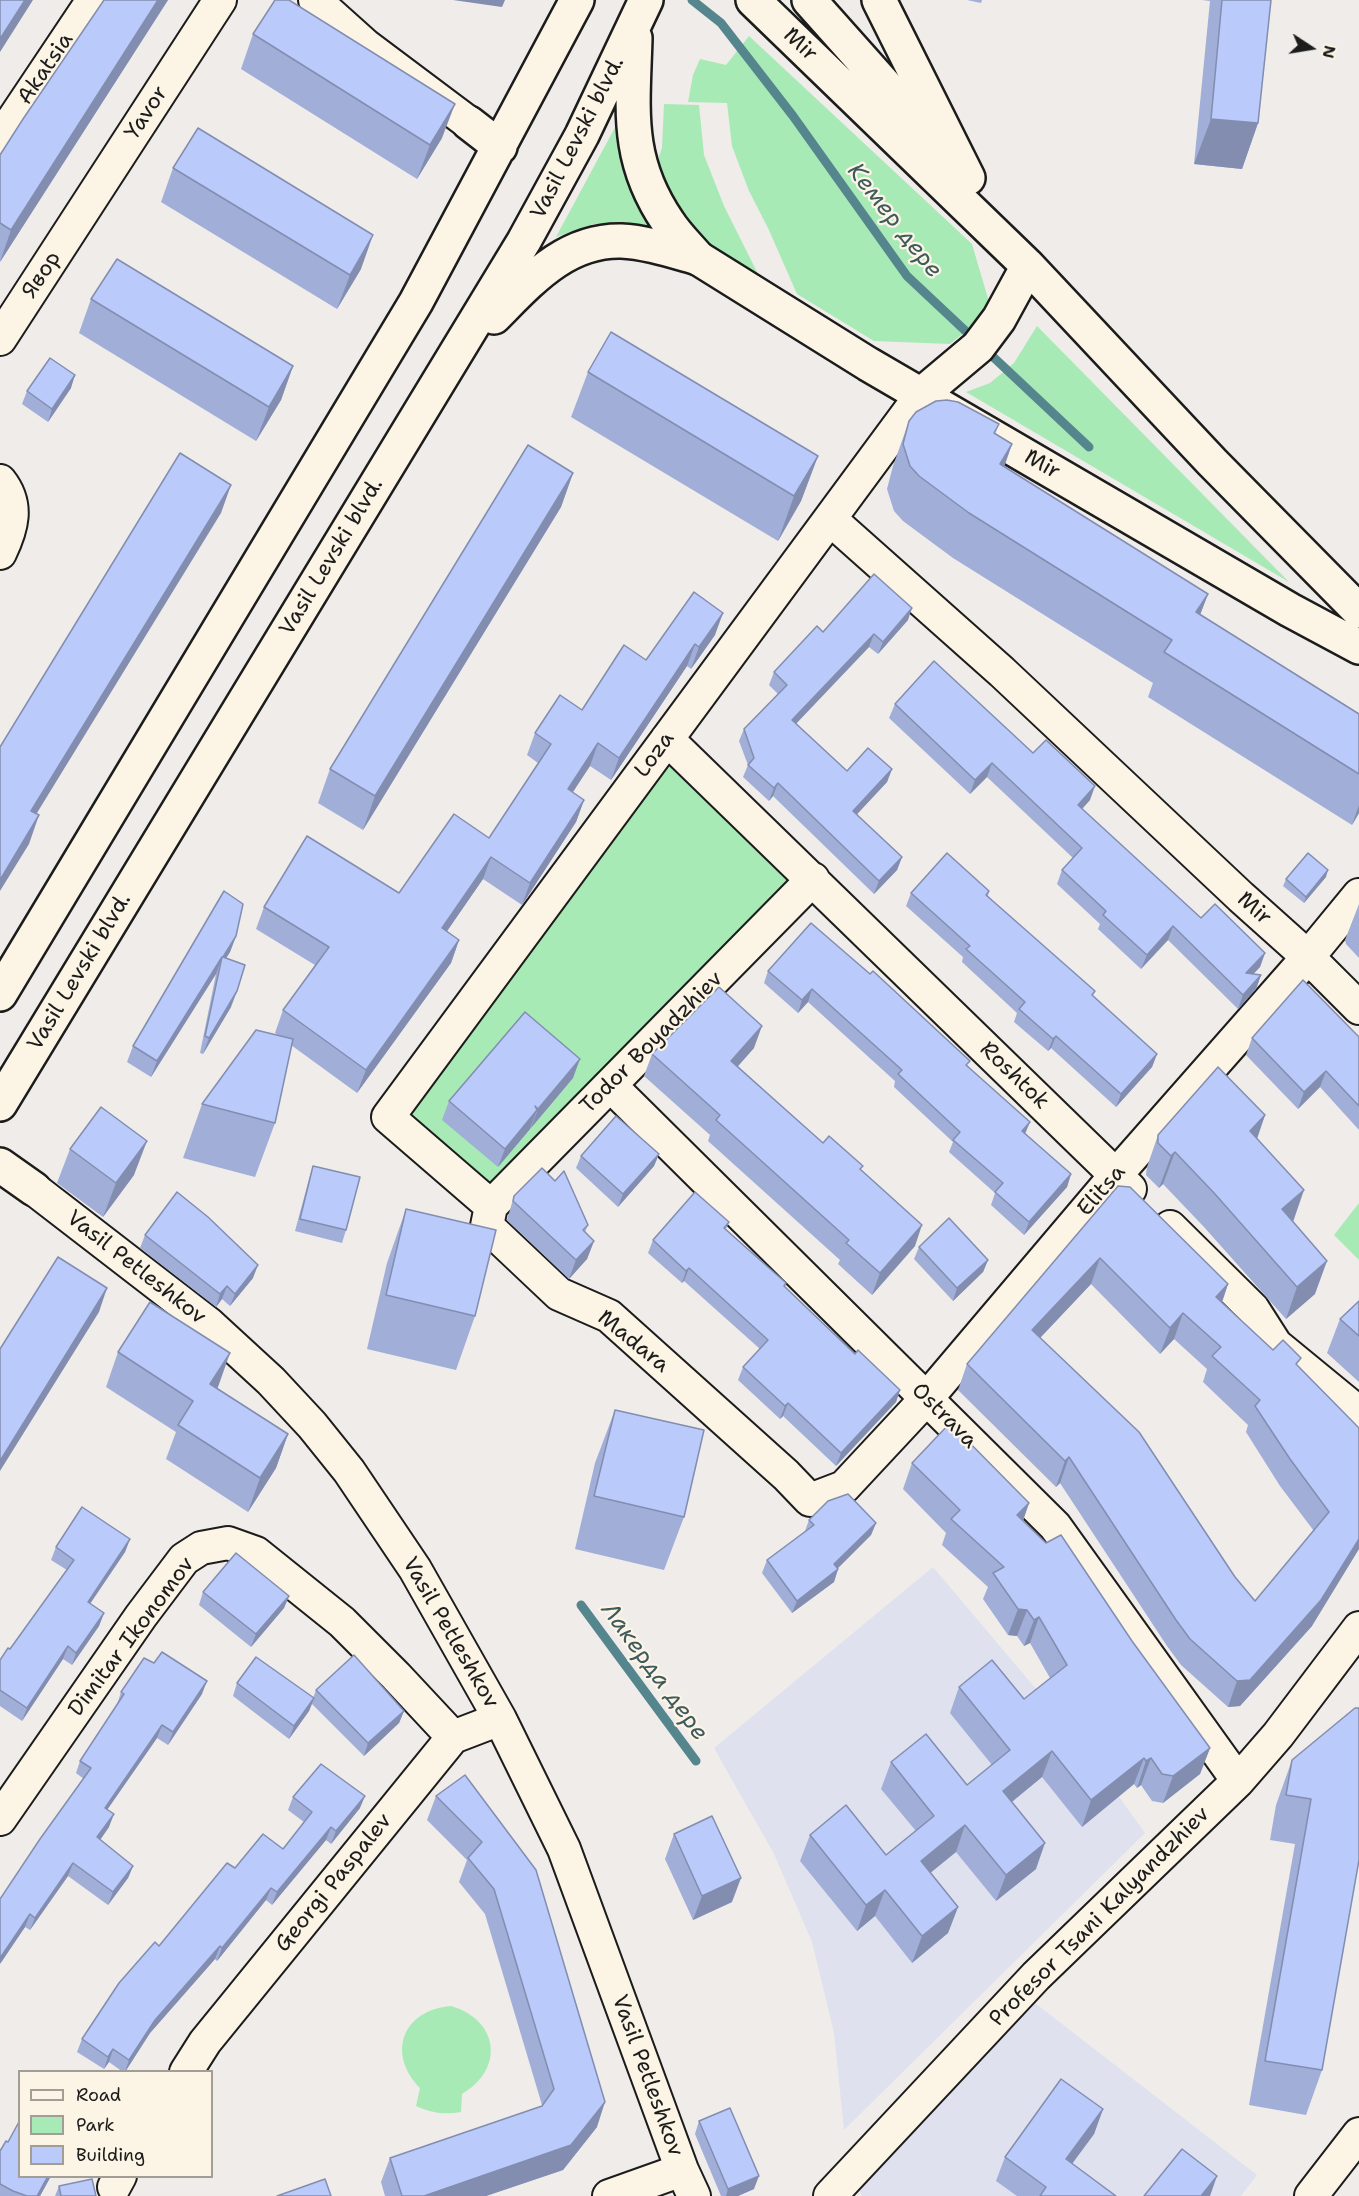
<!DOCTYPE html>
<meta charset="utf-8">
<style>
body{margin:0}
#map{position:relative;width:1359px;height:2196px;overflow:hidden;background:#efece9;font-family:"Shantell Sans",sans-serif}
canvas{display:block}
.legend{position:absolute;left:18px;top:2070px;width:195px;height:108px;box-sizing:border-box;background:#fcf5e5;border:2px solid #a29e95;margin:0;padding:8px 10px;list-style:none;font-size:18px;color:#1c1c1c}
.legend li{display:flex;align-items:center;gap:12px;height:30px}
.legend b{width:30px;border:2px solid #a29e95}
.north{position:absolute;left:1281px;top:18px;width:60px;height:60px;-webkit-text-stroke:4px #fcf5e5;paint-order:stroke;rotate:102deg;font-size:16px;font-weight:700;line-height:24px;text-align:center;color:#1c1c1c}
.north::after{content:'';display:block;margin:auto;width:21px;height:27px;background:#1c1c1c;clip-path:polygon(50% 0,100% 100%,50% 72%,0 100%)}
</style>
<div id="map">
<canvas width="1359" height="2196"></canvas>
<ul class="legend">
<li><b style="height:8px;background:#fcf5e5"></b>Road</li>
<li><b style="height:16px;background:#a7eab5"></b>Park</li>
<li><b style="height:16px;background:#bacafb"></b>Building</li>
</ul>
<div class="north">N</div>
</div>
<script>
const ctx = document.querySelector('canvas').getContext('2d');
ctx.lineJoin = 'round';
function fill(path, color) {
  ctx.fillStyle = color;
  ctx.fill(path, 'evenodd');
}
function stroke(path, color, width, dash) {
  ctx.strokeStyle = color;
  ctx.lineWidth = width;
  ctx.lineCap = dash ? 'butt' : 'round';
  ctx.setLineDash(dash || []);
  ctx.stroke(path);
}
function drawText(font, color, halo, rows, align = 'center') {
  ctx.font = font + ' "Shantell Sans",sans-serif';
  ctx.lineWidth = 4.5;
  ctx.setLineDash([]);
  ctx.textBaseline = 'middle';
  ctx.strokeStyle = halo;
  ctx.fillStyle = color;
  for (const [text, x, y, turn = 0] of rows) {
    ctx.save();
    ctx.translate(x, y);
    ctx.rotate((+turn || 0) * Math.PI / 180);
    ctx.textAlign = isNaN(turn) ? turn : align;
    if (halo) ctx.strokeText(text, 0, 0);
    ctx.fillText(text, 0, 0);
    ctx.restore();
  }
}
fill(new Path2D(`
 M933 1567 1075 1735 1145 1833 844 2130 834 2033 812 1942 774 1854 714 1748Z
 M1035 2003 1257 2175 1241 2196H862L857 2184Z`), '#dfe2ee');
fill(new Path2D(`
 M749 36 972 244 989 302 971 327 950 344 874 341 797 294 768 228 749 191 732 146 727 103 688 102 693 75 700 59 726 65Z
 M664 104 699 105 704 155 724 206 765 288 710 251 677 208 663 180 657 162 662 148Z
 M619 120 670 239 633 227 593 224 556 237Z
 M1037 326 1289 582 966 392 990 383 1014 363Z
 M667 739 813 879 491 1206 388 1117Z
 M1359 1203V1260L1334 1235Z
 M451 2006C499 2020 505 2069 462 2094L461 2112C444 2115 432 2113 416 2106L420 2088C386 2053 403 2010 451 2006Z`), '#a7eab5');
stroke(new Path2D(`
 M692 0 721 23 793 116 907 276 1089 447
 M581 1605 696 1761`), '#56868d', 9);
const street = new Path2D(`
 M315 0 365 45 469 123
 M0 139 93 0
 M0 339 220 0
 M922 394 388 1117 491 1206 487 1226 559 1294 609 1316 786 1475 810 1500 844 1487 927 1398 1116 1175 1308 957 1359 895
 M0 481C19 505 12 528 0 553
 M830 519 1002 672 1241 897 1308 957 1359 1008
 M667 739 1130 1189
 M611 1086 1055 1526 1238 1781
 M34 1189 209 1324 271 1381 312 1425 349 1471 415 1569 500 1719 564 1849 682 2170 694 2196
 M491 1206 813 879
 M1170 1227 1253 1309 1276 1345 1359 1413
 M0 1819 141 1616 184 1559 201 1548 228 1543 256 1553 342 1622 396 1676 453 1737
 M186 2072 205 2042 453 1737 500 1719
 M114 2187 120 2176
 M609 2196 682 2170
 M830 2196 1036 1976 1238 1781 1278 1735 1359 1628
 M1311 2196 1359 2134`);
const secondary = new Path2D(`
 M753 0 1028 266 1212 462 1359 611
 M809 0 956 165
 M698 258 868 364 1290 610 1359 647
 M922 394 978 347 999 319 1028 266`);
const highway = new Path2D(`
 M879 0 968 178
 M635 38C633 109 625 159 668 222 676 235 688 246 698 258
 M469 123 500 147
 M494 317C530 281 565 240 621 241 646 242 673 251 698 258
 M0 994 416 302 577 0
 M0 1104 524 241 582 135 646 0
 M0 1165 34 1189`);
stroke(street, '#1c1c1c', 36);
stroke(secondary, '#1c1c1c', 38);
stroke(highway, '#1c1c1c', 38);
stroke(street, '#fcf5e5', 32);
stroke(secondary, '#fcf5e5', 33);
stroke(highway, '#fcf5e5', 33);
fill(new Path2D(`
 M104 0H168L0 262V155Z
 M967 0H982L981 3Z
 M1202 0H1271L1258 123 1242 169 1194 164 1210 1Z
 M253 34 442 138 417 179 241 69Z
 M173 168 361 269 337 309 161 202Z
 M91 299 293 366 281 400 256 441 79 333Z
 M588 372 818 456 801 501 778 541 571 417Z
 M71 388 48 422 22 404 27 391Z
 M909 421 999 424 995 434 1012 444 1004 467 1208 594 1200 614 1359 714V813L1352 825 1148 697 1153 683 953 558 903 521 894 511 887 489 893 466Z
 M573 473 561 507 363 830 318 803 330 769Z
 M908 620 878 654 869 647 796 724 847 771 892 769 887 782 856 815 902 857 897 870 874 894 773 796 769 801 743 777 748 765 739 741 744 729 778 694 769 685 774 672 823 632Z
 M715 635 691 669 687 666 611 780 590 766 572 792 584 800 576 822 522 905 483 879 447 931 459 940 451 963 357 1093 291 1045 275 1123 255 1177 183 1158 202 1104 279 1036 275 1033 283 1010 315 965 256 929 264 907 399 893 489 838 538 763 527 755 535 733 582 710 646 660Z
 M895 704 1033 753 1090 800 1082 809 1201 918 1265 953 1260 967 1253 974 1261 975 1256 989 1238 1009 1168 940 1141 969 1098 929 1100 924 1057 884 1062 870 1073 858 987 777 970 794 889 718Z
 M1326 877 1304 903 1283 886 1286 879Z
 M989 891 988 896 1093 997 1157 1054 1152 1067 1116 1107 1051 1048 1048 1051 1014 1022 1017 1013 962 962 963 957 906 906 911 893Z
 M1359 904V958L1346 944 1345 940Z
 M811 923 968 1066 1026 1134 1071 1174 1067 1187 1024 1235 991 1205 995 1193 949 1152 953 1142 894 1087 895 1081 808 1002 798 1013 764 983 768 971Z
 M236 936 230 952 226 958 231 1007 203 1054 200 1053 216 974 151 1077 127 1062 133 1046Z
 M1359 1037V1130L1320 1087 1298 1109 1246 1055 1252 1038Z
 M754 1048 738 1066 823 1143 861 1170 915 1246 872 1295 838 1264 840 1260 708 1141 710 1135 644 1076 652 1054Z
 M573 1078 498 1167 442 1120 449 1101Z
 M1265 1115 1257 1139 1293 1222 1315 1294 1286 1319 1204 1227 1163 1184 1159 1188 1146 1175 1147 1167 1158 1135Z
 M70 1149 134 1175 103 1217 57 1183Z
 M659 1154 654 1166 618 1207 576 1168 581 1156Z
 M313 1166 346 1230 342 1243 295 1231 309 1179Z
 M555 1181 588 1225 585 1232 594 1241 587 1259 569 1279 507 1220 514 1196Z
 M1118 1186 1228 1284 1222 1303 1273 1350 1298 1366 1359 1428 1312 1626 1240 1706 1228 1707 1181 1665 1167 1646 1060 1483 1056 1487 958 1390 967 1364ZM1091 1284 1160 1354 1174 1339 1207 1369 1203 1382 1248 1425 1246 1432 1280 1486 1314 1531 1255 1601 1040 1338Z
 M406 1209 475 1316 456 1370 367 1349 387 1263Z
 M729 1222 726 1229 786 1283 785 1287 855 1354 900 1390 896 1402 836 1466 783 1416 780 1419 738 1380 743 1367 760 1349 684 1281 682 1283 648 1253 653 1240Z
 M145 1235 253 1278 230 1306 222 1299 216 1307 140 1248Z
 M919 1247 988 1260 983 1272 953 1301 914 1259Z
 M1359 1301V1382L1327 1353 1340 1319Z
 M118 1352 217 1388 288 1434 276 1468 248 1512 166 1459 176 1432 106 1387Z
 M615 1410 684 1517 664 1570 575 1549 595 1463Z
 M912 1463 1029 1503 1023 1521 1132 1641 1210 1748 1200 1774 1163 1803 1152 1801 1141 1785 1137 1788 1134 1784 1082 1827 1042 1777 1012 1802 1036 1869 996 1901 956 1852 930 1872 958 1907 948 1933 912 1963 875 1916 857 1931 800 1861 810 1835 886 1855 916 1831 881 1789 891 1762 967 1785 992 1765 950 1713 959 1687 1024 1699 1050 1678 1030 1643 1024 1646 1017 1636 1008 1635 983 1599 988 1587 942 1545 946 1533 903 1489Z
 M809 1520 876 1523 871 1535 838 1568V1569L834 1582 792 1613 762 1573 767 1560 805 1531Z
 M130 1539 125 1552 90 1604 104 1613 99 1626 72 1665 63 1659 22 1721 0 1706V1660L10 1649 67 1570 51 1560 56 1547Z
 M203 1592 289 1596 284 1608 251 1647 199 1605Z
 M237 1683 313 1698 316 1690 404 1711 399 1723 364 1756 312 1704 309 1711 289 1739 233 1696Z
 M121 1692 202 1694 168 1745 157 1738 107 1810 109 1827 100 1840 133 1866 128 1878 108 1905 68 1876 30 1930 25 1927 0 1964 84 1779 76 1773 80 1761 117 1705Z
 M1359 1708 1322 2070 1306 2115 1249 2105 1295 1844 1270 1840 1276 1805 1292 1760Z
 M465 1775 597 2127 563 2170 486 2196H385L381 2182 390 2158 542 2106V2105L485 1914 459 1882 467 1860 427 1820 436 1796Z
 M293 1797 360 1808 331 1844 326 1840 272 1905 266 1900 217 1961 215 1959 150 2033 125 2072H123L109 2062 104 2069 77 2052 82 2039 159 1946 235 1868 283 1849 304 1822 288 1810Z
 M674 1834 732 1902 693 1920 665 1859Z
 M1103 2109 1094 2134 1072 2164 1116 2196H1017L996 2181 1005 2157Z
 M699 2121 754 2189 738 2196H721L695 2134Z
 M8 2142 20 2176H51L40 2196H0V2151Z
 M59 2186 96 2196H55Z`), '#a0aed8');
fill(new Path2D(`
 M25 0H33L0 52V39Z
 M158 0H168L0 262 11 230Z
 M453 0H505L502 7Z
 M455 104 442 138 417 179 430 145Z
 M1211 119 1258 123 1242 169 1194 164Z
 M373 235 361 269 337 309 350 275Z
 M293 366 281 400 256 441 269 407Z
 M75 375 71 388 48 422 52 409Z
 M1012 444 996 490 1000 464Z
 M818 456 801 501 778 541 794 496Z
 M573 473 561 507 363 830 375 796Z
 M231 485 221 513 21 839 31 811Z
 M1208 594 1191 639 1196 612Z
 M912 608 908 620 878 654 883 642Z
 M723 613 715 635 691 669 699 647Z
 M874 634 869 647 787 733 792 720Z
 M695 644 687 666 611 780 619 758Z
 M598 743 590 766 560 812 568 789Z
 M992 763 987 777 970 794 975 780Z
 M892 769 887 782 848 824 853 811Z
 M778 783 773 796 769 801 774 788Z
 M1095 786 1090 800 1073 819 1078 805Z
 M584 800 576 822 522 905 530 883Z
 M1359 805V813L1352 825Z
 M39 815 29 844 0 891V880Z
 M491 857 483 879 434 950 442 928Z
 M902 857 897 870 874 894 879 881Z
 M1328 870 1326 877 1304 903 1306 897Z
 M1173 926 1168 940 1141 969 1147 955Z
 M236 936 230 952 220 968 223 957Z
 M459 940 451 963 357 1093 366 1070Z
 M1265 953 1260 967 1241 987 1246 973Z
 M222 957 216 974 151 1077 157 1061Z
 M1261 975 1256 989 1238 1009 1243 995Z
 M812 989 808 1002 798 1013 802 1000Z
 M237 991 231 1007 203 1054 209 1038Z
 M762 1026 754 1048 723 1083 731 1061Z
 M1056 1036 1051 1048 1048 1051 1053 1039Z
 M1157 1054 1152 1067 1116 1107 1121 1094Z
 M580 1059 573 1078 531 1128 538 1109Z
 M1326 1071 1320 1087 1298 1109 1304 1092Z
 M537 1110 530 1129 498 1167 505 1149Z
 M1265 1115 1254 1147 1250 1131Z
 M1030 1122 1025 1134 1022 1131Z
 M147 1141 134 1175 103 1217 116 1183Z
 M1175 1152 1163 1184 1159 1188 1171 1156Z
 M659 1154 654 1166 618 1207 623 1194Z
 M1071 1174 1067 1187 1024 1235 1029 1222Z
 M1304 1190 1293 1222 1282 1209Z
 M922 1225 915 1246 872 1295 880 1273Z
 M594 1241 587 1259 569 1279 576 1260Z
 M1100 1258 1091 1284 1023 1356 1032 1330Z
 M988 1260 983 1272 953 1301 957 1288Z
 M1327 1261 1315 1294 1286 1319 1297 1287Z
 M258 1265 253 1278 230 1306 235 1294Z
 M689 1268 684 1281 682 1283 686 1271Z
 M1228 1284 1219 1310 1216 1297Z
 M227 1286 222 1299 216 1307 220 1294Z
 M107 1288 99 1312 0 1471V1461Z
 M1183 1313 1174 1339 1160 1354 1170 1328Z
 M230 1353 218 1387 198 1418 210 1384Z
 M900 1390 896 1402 836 1466 841 1453Z
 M788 1403 783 1416 780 1419 785 1406Z
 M288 1434 276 1468 248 1512 260 1478Z
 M1069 1457 1060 1483 1056 1487 1065 1461Z
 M1029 1503 1020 1529 1017 1515Z
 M876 1523 871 1535 832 1574 838 1569 834 1582 792 1613 797 1601Z
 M130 1539 125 1552 83 1614 88 1602Z
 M1359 1539V1549L1312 1626 1240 1706 1228 1707 1237 1681Z
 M289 1596 284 1608 251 1647 256 1634Z
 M1018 1609 1027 1610 1017 1636 1008 1635Z
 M104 1613 99 1626 72 1665 76 1653Z
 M1039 1617 1030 1643 1024 1646 1034 1620Z
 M68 1646 63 1659 22 1721 27 1708Z
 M207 1681 202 1694 168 1745 173 1732Z
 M314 1698 309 1711 289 1739 294 1726Z
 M404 1711 399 1723 364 1756 368 1743Z
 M162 1725 157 1738 100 1820 105 1808Z
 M1210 1748 1200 1774 1163 1803 1173 1776Z
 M1052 1751 1042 1777 993 1817 1003 1791Z
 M1144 1758 1134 1784 1082 1827 1091 1800Z
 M1151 1758 1141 1785 1137 1788 1146 1761Z
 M365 1796 360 1808 331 1844 336 1831Z
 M114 1814 109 1827 93 1850 97 1837Z
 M965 1825 956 1852 912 1888 921 1861Z
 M331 1827 326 1840 272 1905 277 1892Z
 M1045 1843 1036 1869 996 1901 1006 1875Z
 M73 1863 68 1876 30 1930 35 1918Z
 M133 1866 128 1878 108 1905 113 1892Z
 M741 1878 732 1902 693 1920 702 1896Z
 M271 1888 266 1900 217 1961 222 1948Z
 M885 1890 875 1916 857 1931 866 1905Z
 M958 1907 948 1933 912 1963 922 1936Z
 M30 1914 25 1927 0 1964V1958Z
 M220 1946 215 1959 150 2033 125 2072 129 2060 155 2020Z
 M113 2049 109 2062 104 2069 108 2057Z
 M605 2102 597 2127 563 2170 486 2196H424Z
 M1103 2109 1094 2134 1057 2184 1066 2159Z
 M48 2176H51L40 2196H37Z
 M759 2176 754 2189 738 2196H726L728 2189Z
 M1217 2176 1210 2196H1201Z`), '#828db0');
const building = new Path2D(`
 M0 0H25L0 39Z
 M104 0H158L11 230 0 223V155L23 119Z
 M275 0H289L455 104 430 145 253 34Z
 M1222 0H1271L1258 123 1211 119Z
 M198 128 373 235 350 275 173 168Z
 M117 259 293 366 269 407 91 299Z
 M611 332 818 456 794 496 588 372Z
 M50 358 75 375 52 409 27 391Z
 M947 400 958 402 999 424 994 433 1012 444 1000 464 1208 594 1196 612 1359 714V774L1164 652 1172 640 969 513 919 476 910 466 903 444 909 421 916 412 936 401Z
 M528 445 573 473 375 796 330 769Z
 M180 453 231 485 31 811 39 815 0 880V747Z
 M874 574 912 608 883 642 874 634 792 720 847 771 868 748 892 769 853 811 902 857 879 881 778 783 774 788 748 765 754 758 744 729 787 685 774 672 817 626 823 632Z
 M694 592 723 613 699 647 695 644 619 758 598 743 568 789 584 800 530 883 491 857 442 928 459 940 366 1070 283 1010 329 947 264 907 307 836 399 893 454 814 489 838 551 744 535 733 560 695 582 710 624 645 646 660Z
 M934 661 1033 753 1046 740 1095 786 1078 805 1201 918 1215 904 1265 953 1246 973 1261 975 1243 995 1173 926 1147 955 1103 915 1106 911 1062 870 1082 848 992 763 975 780 895 704Z
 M947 853 989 891 986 895 1095 991 1092 995 1157 1054 1121 1094 1056 1036 1053 1039 1019 1009 1025 1002 966 949 970 946 911 893Z
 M1308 853 1328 870 1306 897 1286 879Z
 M224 891 243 904 236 936 223 957 245 965 237 991 209 1038 205 1036 222 957 157 1061 133 1046Z
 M811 923 870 974 873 971 970 1061 966 1065 1030 1122 1022 1131 1071 1174 1029 1222 995 1192 1003 1183 953 1140 960 1132 898 1074 902 1070 812 989 802 1000 768 971Z
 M1303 980 1359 1037V1106L1326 1071 1304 1092 1252 1038Z
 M719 987 762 1026 731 1061 823 1143 829 1136 863 1166 860 1169 922 1225 880 1273 846 1243 849 1240 716 1120 720 1115 652 1054Z
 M525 1012 580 1059 538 1109 535 1106 537 1110 505 1149 449 1101Z
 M256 1030 293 1039 275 1123 202 1104Z
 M1218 1067 1265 1115 1250 1131 1304 1190 1282 1209 1327 1261 1297 1287 1215 1194 1175 1152 1171 1156 1158 1143V1135Z
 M101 1107 147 1141 116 1183 70 1149Z
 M616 1116 659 1154 623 1194 581 1156Z
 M313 1166 360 1177 346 1230 300 1219Z
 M542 1168 555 1181 564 1171 588 1225 583 1230 594 1241 576 1260 513 1201 514 1196Z
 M1118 1186 1130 1187 1228 1284 1216 1297 1273 1350 1283 1340 1301 1358 1296 1364 1359 1428V1539L1321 1600 1250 1680 1237 1681 1190 1639 1176 1620 1069 1457 1065 1461 967 1364ZM1100 1258 1170 1328 1183 1313 1221 1347 1212 1356 1260 1400 1255 1406 1290 1459 1329 1512 1255 1601 1235 1577 1139 1432 1032 1330Z
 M177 1192 208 1217 258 1265 235 1294 227 1286 220 1294 145 1235Z
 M695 1192 729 1222 724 1228 786 1283 784 1286 855 1354 858 1350 900 1390 841 1453 788 1403 785 1406 743 1367 768 1340 689 1268 686 1271 653 1240Z
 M406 1209 496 1230 475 1316 386 1295Z
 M949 1218 988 1260 957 1288 919 1247Z
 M58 1257 107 1288 0 1461V1349Z
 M1359 1301V1336L1340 1319Z
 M150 1302 230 1353 210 1384 288 1434 260 1478 178 1425 193 1401 118 1352Z
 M615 1410 704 1430 684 1517 594 1496Z
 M950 1423 1029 1503 1017 1515 1046 1543 1061 1535 1132 1641 1210 1748 1173 1776 1162 1774 1151 1758 1146 1761 1144 1758 1091 1800 1052 1751 1003 1791 1045 1843 1006 1875 965 1825 921 1861 958 1907 922 1936 885 1890 866 1905 810 1835 846 1805 886 1855 934 1816 891 1762 926 1734 967 1785 1010 1750 959 1687 992 1660 1024 1699 1067 1665 1039 1617 1034 1620 1027 1610 1018 1609 993 1573 1004 1567 951 1519 960 1510 912 1463Z
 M848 1494 876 1523 834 1564 838 1569 797 1601 767 1560 814 1525 809 1520 828 1501Z
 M82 1507 130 1539 88 1602 104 1613 76 1653 68 1646 27 1708 0 1690V1660L8 1648 10 1649 74 1560 56 1547Z
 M236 1553 289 1596 256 1634 203 1592Z
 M162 1652 207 1681 173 1732 162 1725 105 1808 114 1814 97 1837 133 1866 113 1892 73 1863 35 1918 30 1914 0 1958V1899L40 1839 91 1768 80 1761 124 1694 121 1692 144 1658 154 1663Z
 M354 1655 404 1711 368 1743 316 1690Z
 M256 1657 314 1698 294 1726 237 1683Z
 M1355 1708H1359V1860L1322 2070 1265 2061 1311 1799 1286 1795 1292 1760Z
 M321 1764 365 1796 336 1831 331 1827 277 1892 271 1888 222 1948 220 1946 155 2020 129 2060 113 2049 108 2057 82 2039 119 1983 155 1942 159 1946 227 1863 235 1868 263 1834 283 1849 312 1812 293 1797Z
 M465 1775 536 1870 605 2102 571 2145 424 2196H402L390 2158 542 2106 554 2089 494 1889 468 1858 482 1842 436 1796Z
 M712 1816 741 1878 702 1896 674 1834Z
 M1061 2079 1103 2109 1066 2159 1116 2196H1040L1046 2187 1005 2157Z
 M730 2108 759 2176 728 2189 699 2121Z
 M20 2120V2176H48L37 2196H27L13 2191 0 2184V2151L6 2141 8 2142Z
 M1182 2149 1217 2176 1201 2196H1144Z
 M92 2179 96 2196H61L59 2186Z
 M325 2179 331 2196H277Z`);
fill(building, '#bacafb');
stroke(building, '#828db0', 1.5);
drawText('22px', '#1c1c1c', '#fcf5e5', [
 ["Mir",800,45,44],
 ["Akatsia",46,69,-56],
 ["Yavor",147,113,-57],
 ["Vasil Levski blvd.",578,138,-63],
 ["Явор",42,275,-57],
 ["Mir",1042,465,30],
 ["Vasil Levski blvd.",332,557,-59],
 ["Loza",655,755,-54],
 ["Mir",1254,909,42],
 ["Vasil Levski blvd.",80,972,-59],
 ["Todor Boyadzhiev",652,1043,-45],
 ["Roshtok",1014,1076,44],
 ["Elitsa",1102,1191,-49],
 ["Vasil Petleshkov",136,1268,38],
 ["Madara",633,1342,39],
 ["Ostrava",944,1416,45],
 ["Vasil Petleshkov",450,1633,60],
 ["Dimitar Ikonomov",132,1637,-53],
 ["Georgi Paspalev",334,1883,-51],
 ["Profesor Tsani Kalyandzhiev",1100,1917,-45],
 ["Vasil Petleshkov",647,2076,70]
]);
drawText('italic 24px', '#3e5a5e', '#fcf5e5', [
 ["Кемер дере",894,221,52],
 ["Лакерда дере",654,1672,54]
]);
</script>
